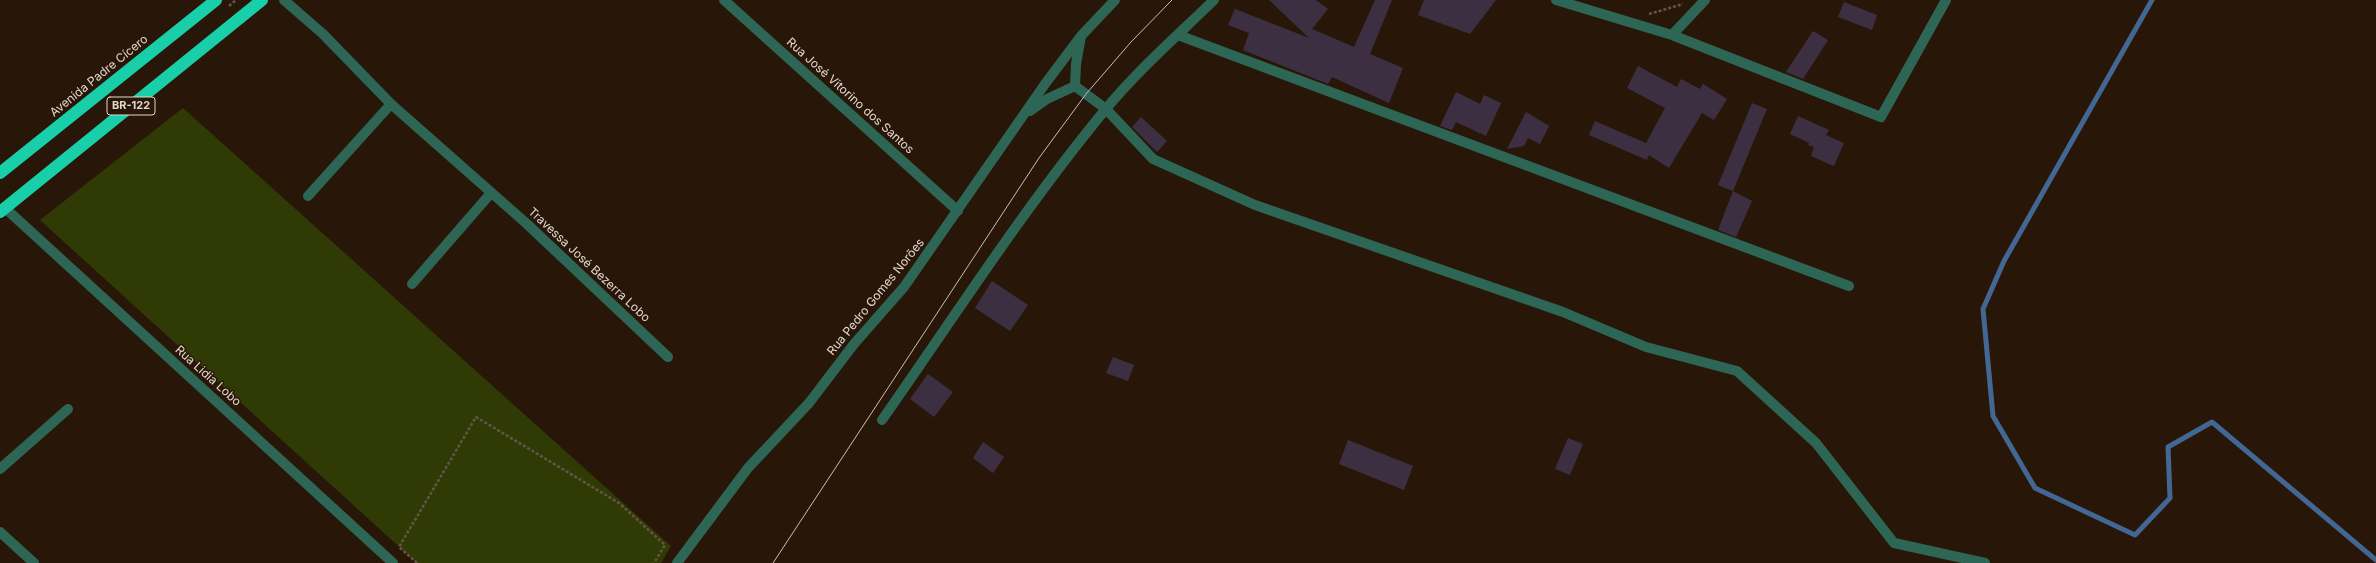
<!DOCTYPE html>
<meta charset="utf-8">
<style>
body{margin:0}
canvas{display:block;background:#281709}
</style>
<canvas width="2376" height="563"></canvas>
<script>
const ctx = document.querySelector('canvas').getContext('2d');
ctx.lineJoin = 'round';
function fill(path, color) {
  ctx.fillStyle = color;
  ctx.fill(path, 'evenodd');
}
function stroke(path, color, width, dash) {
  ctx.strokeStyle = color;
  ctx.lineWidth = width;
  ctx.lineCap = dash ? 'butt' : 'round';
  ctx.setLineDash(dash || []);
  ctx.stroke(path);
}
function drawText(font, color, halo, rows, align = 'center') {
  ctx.font = font + ' Inter,sans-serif';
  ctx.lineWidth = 3;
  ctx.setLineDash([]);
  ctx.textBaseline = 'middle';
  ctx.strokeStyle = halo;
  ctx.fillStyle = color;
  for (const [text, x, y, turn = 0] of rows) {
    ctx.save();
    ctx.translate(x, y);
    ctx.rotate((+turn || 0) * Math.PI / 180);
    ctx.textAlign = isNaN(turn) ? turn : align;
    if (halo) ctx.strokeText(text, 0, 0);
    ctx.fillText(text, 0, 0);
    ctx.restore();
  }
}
fill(new Path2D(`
 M183 108 671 546 661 563H417L40 220Z`), '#303a04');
stroke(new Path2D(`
 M2152 0 2004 261 1983 309 1993 416 2035 488 2135 535 2170 498 2168 447 2212 422 2376 560`), '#436794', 5);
fill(new Path2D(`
 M1269 0H1316L1328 9 1312 29 1354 47 1375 0H1392L1370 54 1403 68 1389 103 1332 77 1328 84 1243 50 1249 33 1228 25 1235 9 1309 38Z
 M1424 0H1496L1470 34 1418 15Z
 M1844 2 1877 15 1872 30 1838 17Z
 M1813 31 1828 40 1803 79 1786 72Z
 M1638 66 1677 87 1681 79 1700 89 1703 84 1727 99 1714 120 1702 113 1669 168 1649 155 1647 160 1589 135 1595 121 1646 143 1665 108 1627 88Z
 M1456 92 1480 104 1484 95 1501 103 1486 136 1456 122 1452 130 1440 126Z
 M1752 103 1767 109 1733 191 1718 185Z
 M1526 112 1549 126 1540 144 1528 138 1524 146 1507 149Z
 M1798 116 1829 130 1826 135 1844 143 1834 166 1811 156 1814 147 1808 145 1809 143 1790 134Z
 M1141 117 1167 141 1157 152 1132 127Z
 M1733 191 1752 201 1736 237 1718 230Z
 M992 281 1028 305 1010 331 975 308Z
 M1113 357 1134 365 1128 381 1106 373Z
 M928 374 953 392 934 417 910 399Z
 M1568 438 1583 444 1570 475 1555 469Z
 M1348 440 1413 466 1404 490 1339 464Z
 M983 442 1004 457 993 473 973 458Z`), '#3c2f42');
stroke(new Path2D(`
 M229 6 236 0
 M1649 14 1683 4
 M417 563 399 547 476 417 619 503 665 545 654 563`), '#655549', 2.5, [3, 2]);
stroke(new Path2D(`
 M284 0 323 34 391 104 527 224 668 357
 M724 0 958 211
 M1556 0 1672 35 1881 117 1946 0
 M1178 35 1849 286
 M1672 35 1705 0
 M1081 36 1076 64 1075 86 1106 109 1153 159 1255 205 1563 312 1646 347 1737 371 1816 443 1894 543 1985 563
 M1030 111 1047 99 1075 86
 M308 196 391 104
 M5 208 393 563
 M412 284 491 193
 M882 420C955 316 1024 208 1105 110 1138 70 1177 36 1214 0
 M0 469 68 409
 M0 532 34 563
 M677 563 748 468 809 403 854 344 904 287 1045 84 1081 36 1115 0`), '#2e6656', 10);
stroke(new Path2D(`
 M0 173 216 0
 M0 212 262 0`), '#19cfa9', 12);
stroke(new Path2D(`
 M773 563 1039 158 1086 94 1131 42 1172 0`), '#cabdb4', 1);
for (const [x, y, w] of [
 [131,106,48]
]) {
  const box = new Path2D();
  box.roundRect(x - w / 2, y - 9, w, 18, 3);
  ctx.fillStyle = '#281709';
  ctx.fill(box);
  stroke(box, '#e3d7ce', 1);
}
drawText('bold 11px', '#e3d7ce', null, [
 ["BR-122",131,106]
]);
drawText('12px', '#e3d7ce', '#281709', [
 ["Avenida Padre Cícero",99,76,-39],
 ["Rua José Vitorino dos Santos",850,96,42],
 ["Travessa José Bezerra Lobo",589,265,43],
 ["Rua Pedro Gomes Norões",876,297,-51],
 ["Rua Lidia Lobo",208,376,42]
]);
</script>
